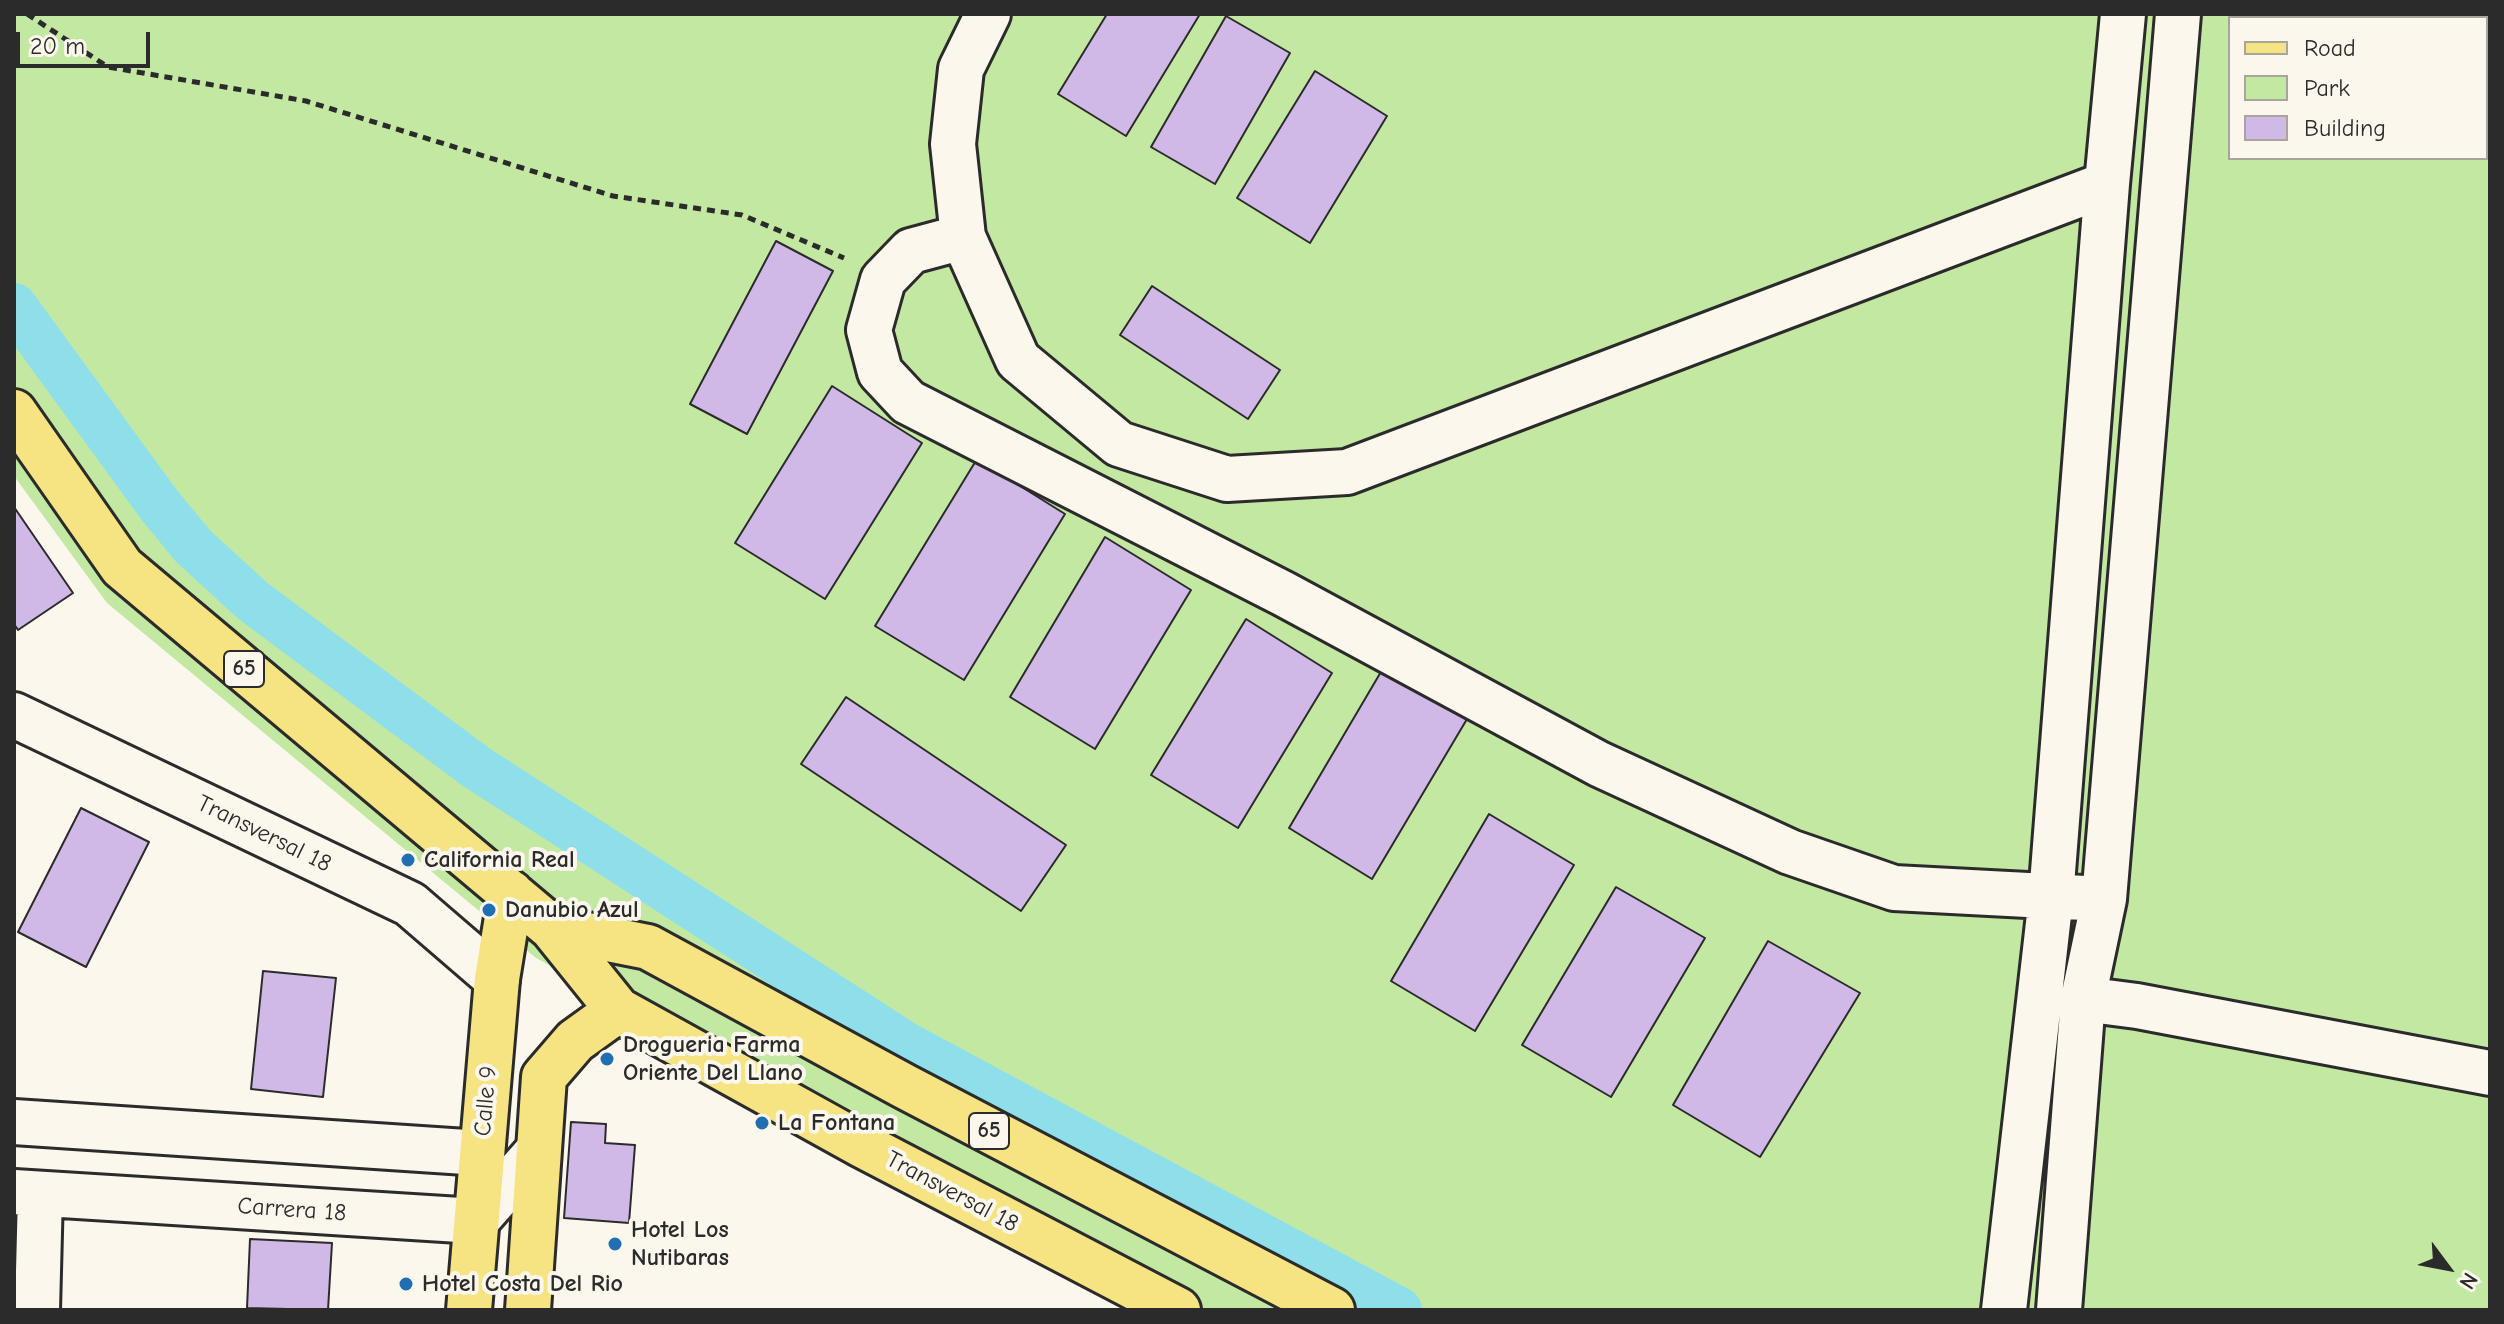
<!DOCTYPE html>
<style>
body{margin:0}
#map{position:relative;width:2504px;height:1324px;overflow:hidden;background:#fbf7ec;font-family:"Comic Neue",sans-serif}
canvas{display:block}
.frame{position:absolute;inset:0;border:16px solid #2b2b2b;pointer-events:none}
.legend{position:absolute;left:2228px;top:16px;width:260px;height:144px;box-sizing:border-box;background:#fbf7ec;border:2px solid #a8a59f;margin:0;padding:10px 14px;list-style:none;font-size:24px;color:#2b2b2b}
.legend li{display:flex;align-items:center;gap:16px;height:40px}
.legend b{width:40px;border:2px solid #a8a59f}
.north{position:absolute;left:2408px;top:1228px;width:80px;height:80px;-webkit-text-stroke:6px #fbf7ec;paint-order:stroke;rotate:122deg;font-size:22px;font-weight:700;line-height:32px;text-align:center;color:#2b2b2b}
.north::after{content:'';display:block;margin:auto;width:28px;height:36px;background:#2b2b2b;clip-path:polygon(50% 0,100% 100%,50% 72%,0 100%)}
.scale{position:absolute;left:16px;top:32px;width:134px;height:36px;box-sizing:border-box;border:4px solid #2b2b2b;border-top:0;padding-left:10px;font-size:24px;line-height:28px;white-space:nowrap;color:#2b2b2b;-webkit-text-stroke:6px #fbf7ec;paint-order:stroke}
</style>
<div id="map">
<canvas width="2504" height="1324"></canvas>
<div class="frame"></div>
<ul class="legend">
<li><b style="height:10px;background:#f6e381"></b>Road</li>
<li><b style="height:22px;background:#c3e8a2"></b>Park</li>
<li><b style="height:22px;background:#d0b8e7"></b>Building</li>
</ul>
<div class="north">N</div>
<div class="scale">20 m</div>
</div>
<script>
const ctx = document.querySelector('canvas').getContext('2d');
ctx.lineJoin = 'round';
function fill(path, color) {
  ctx.fillStyle = color;
  ctx.fill(path, 'evenodd');
}
function stroke(path, color, width, dash) {
  ctx.strokeStyle = color;
  ctx.lineWidth = width;
  ctx.lineCap = dash ? 'butt' : 'round';
  ctx.setLineDash(dash || []);
  ctx.stroke(path);
}
function drawText(font, color, halo, rows, align = 'center') {
  ctx.font = font + ' "Comic Neue",sans-serif';
  ctx.lineWidth = 8;
  ctx.setLineDash([]);
  ctx.textBaseline = 'middle';
  ctx.strokeStyle = halo;
  ctx.fillStyle = color;
  for (const [text, x, y, turn = 0] of rows) {
    ctx.save();
    ctx.translate(x, y);
    ctx.rotate((+turn || 0) * Math.PI / 180);
    ctx.textAlign = isNaN(turn) ? turn : align;
    if (halo) ctx.strokeText(text, 0, 0);
    ctx.fillText(text, 0, 0);
    ctx.restore();
  }
}
fill(new Path2D(`
 M14 14H2490V1310H1198L536 958 107 603 14 476ZM2230 18H2486V158H2230Z`), '#c3e8a2');
stroke(new Path2D(`
 M14 306 160 506 193 546 253 601 476 767 906 1045 1399 1310`), '#8edfe9', 46);
const building = new Path2D(`
 M1107 14H1200L1126 136 1058 94Z
 M1226 16 1290 53 1215 184 1151 147Z
 M1315 71 1387 116 1310 243 1237 198Z
 M776 241 833 271 747 434 690 404Z
 M1152 286 1280 370 1248 419 1120 335Z
 M832 386 922 443 825 599 735 543Z
 M977 459 1065 514 964 680 875 626Z
 M14 507 73 593 18 630 14 624Z
 M1105 537 1191 590 1095 749 1010 697Z
 M1246 619 1332 673 1238 828 1151 775Z
 M1385 665 1470 714 1372 879 1289 828Z
 M846 697 1066 845 1021 911 801 764Z
 M81 808 149 842 86 967 18 932Z
 M1489 814 1574 865 1475 1031 1391 981Z
 M1616 887 1705 938 1611 1097 1522 1045Z
 M1768 941 1860 993 1760 1157 1673 1105Z
 M263 971 336 978 323 1097 251 1089Z
 M571 1122 606 1124 605 1143 635 1145 629 1223 564 1218Z
 M14 1214 26 1215 20 1291 14 1290Z
 M250 1239 332 1243 328 1310 247 1308Z`);
fill(building, '#d0b8e7');
stroke(building, '#2b2b2b', 2);
const minor = new Path2D(`
 M988 14 961 69 953 144 963 237 1018 360 1119 444 1227 479 1347 472 2107 184
 M963 237 911 251 883 280 869 330 880 372 908 402 1284 594 1599 764 1790 852 1894 888 2104 899
 M14 715 410 904 497 979
 M2083 999 2137 1006 2490 1073
 M14 1122 481 1153
 M14 1192 476 1221 538 1151
 M37 1310 40 1194
 M2004 1310 2051 897 2107 184 2123 14
 M2059 1310 2083 999 2104 899 2178 14`);
const major = new Path2D(`
 M14 412 122 567 552 928 618 1010 862 1145 1178 1310
 M552 928 648 947 904 1086 1332 1310
 M469 1310 497 979 511 893
 M528 1310 544 1077 575 1041 618 1010`);
stroke(minor, '#2b2b2b', 50);
stroke(major, '#2b2b2b', 50);
stroke(new Path2D(`
 M27 14 108 67 306 101 613 196 742 215 844 258`), '#2b2b2b', 5, [8, 6]);
stroke(minor, '#fbf7ec', 44);
stroke(major, '#f6e381', 44);
for (const [x, y, r, color] of [
 [408,860,8,"#1f6fb2"],
 [489,910,8,"#1f6fb2"],
 [607,1059,8,"#1f6fb2"],
 [762,1123,8,"#1f6fb2"],
 [615,1244,8,"#1f6fb2"],
 [406,1284,8,"#1f6fb2"]
]) {
  const dot = new Path2D();
  dot.arc(x, y, r, 0, 2 * Math.PI);
  ctx.fillStyle = color;
  ctx.fill(dot);
  stroke(dot, '#fbf7ec', 3);
}
for (const [x, y, w] of [
 [244,669,40],
 [989,1131,40]
]) {
  const box = new Path2D();
  box.roundRect(x - w / 2, y - 18, w, 36, 6);
  ctx.fillStyle = '#fbf7ec';
  ctx.fill(box);
  stroke(box, '#2b2b2b', 2);
}
drawText('bold 22px', '#2b2b2b', null, [
 ["65",244,669],
 ["65",989,1131]
]);
drawText('24px', '#2b2b2b', '#fbf7ec', [
 ["Transversal 18",264,834,26],
 ["Calle 9",486,1101,-85],
 ["Transversal 18",952,1192,28],
 ["Carrera 18",292,1210,4]
]);
drawText('bold 24px', '#2b2b2b', '#fbf7ec', [
 ["California Real",424,860],
 ["Danubio Azul",505,910],
 ["Drogueria Farma",623,1045],
 ["Oriente Del Llano",623,1073],
 ["La Fontana",778,1123],
 ["Hotel Los",631,1230],
 ["Nutibaras",631,1258],
 ["Hotel Costa Del Rio",422,1284]
], 'left');
</script>
